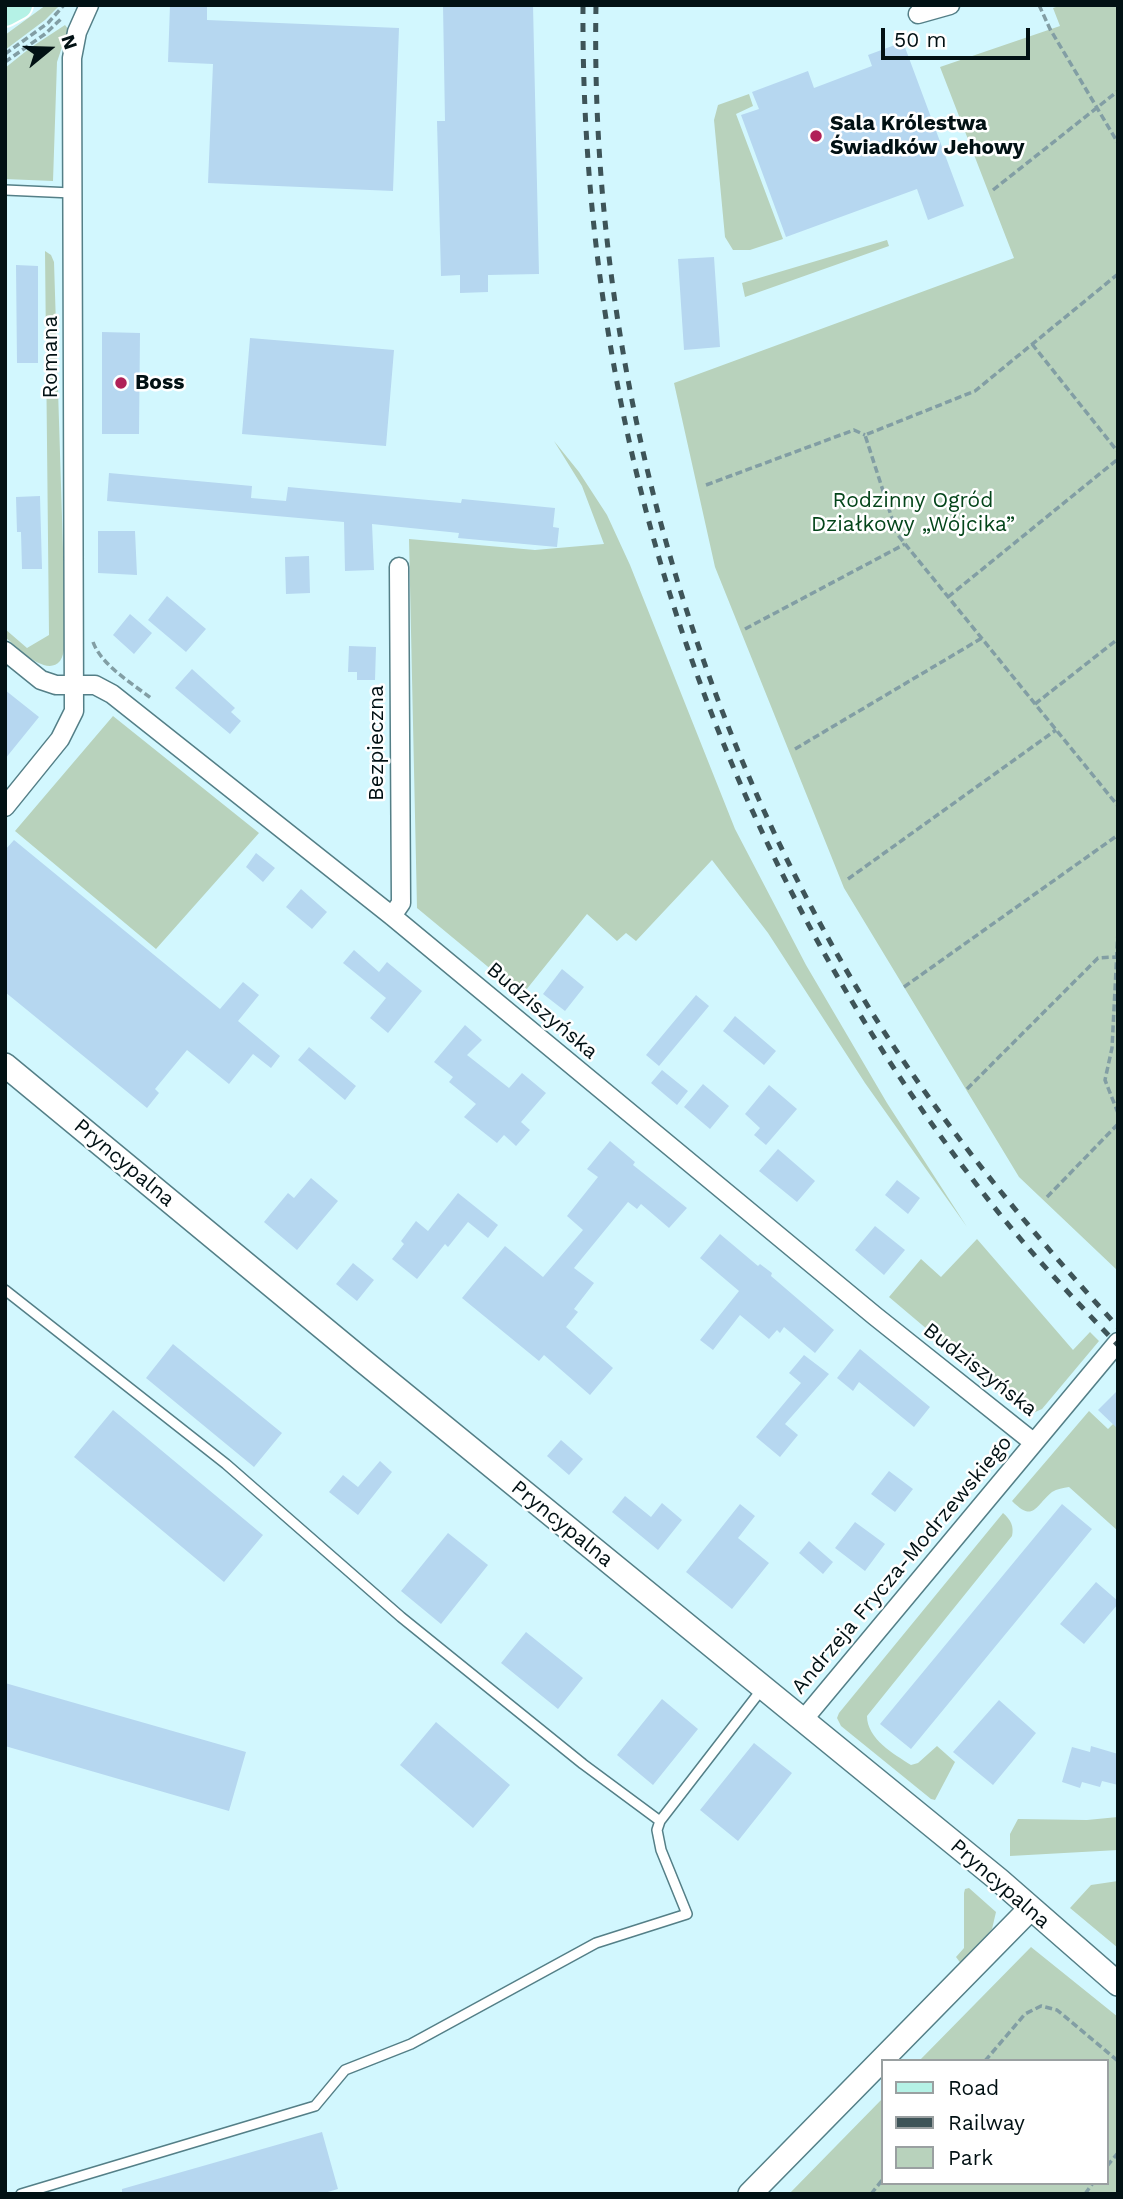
<!DOCTYPE html>
<meta charset="utf-8">
<style>
body{margin:0}
#map{position:relative;width:1123px;height:2199px;overflow:hidden;background:#d2f7fe;font-family:"Work Sans",sans-serif}
canvas{display:block}
.frame{position:absolute;inset:0;border:7px solid #021114;pointer-events:none}
.legend{position:absolute;left:881px;top:2059px;width:228px;height:126px;box-sizing:border-box;background:#fff;border:2px solid #9aa0a1;margin:0;padding:9px 12px;list-style:none;font-size:21px;color:#021114}
.legend li{display:flex;align-items:center;gap:14px;height:35px}
.legend b{width:35px;border:2px solid #9aa0a1}
.north{position:absolute;left:14px;top:14px;width:70px;height:70px;-webkit-text-stroke:5px #fff;paint-order:stroke;rotate:71deg;font-size:19px;font-weight:700;line-height:28px;text-align:center;color:#021114}
.north::after{content:'';display:block;margin:auto;width:24px;height:32px;background:#021114;clip-path:polygon(50% 0,100% 100%,50% 72%,0 100%)}
.scale{position:absolute;left:881px;top:28px;width:149px;height:32px;box-sizing:border-box;border:4px solid #021114;border-top:0;padding-left:9px;font-size:21px;line-height:24px;white-space:nowrap;color:#021114;-webkit-text-stroke:5px #fff;paint-order:stroke}
</style>
<div id="map">
<canvas width="1123" height="2199"></canvas>
<div class="frame"></div>
<ul class="legend">
<li><b style="height:9px;background:#b5f2e6"></b>Road</li>
<li><b style="height:9px;background:#3e5458"></b>Railway</li>
<li><b style="height:19px;background:#b8d2bc"></b>Park</li>
</ul>
<div class="north">N</div>
<div class="scale">50 m</div>
</div>
<script>
const ctx = document.querySelector('canvas').getContext('2d');
ctx.lineJoin = 'round';
function fill(path, color) {
  ctx.fillStyle = color;
  ctx.fill(path, 'evenodd');
}
function stroke(path, color, width, dash) {
  ctx.strokeStyle = color;
  ctx.lineWidth = width;
  ctx.lineCap = dash ? 'butt' : 'round';
  ctx.setLineDash(dash || []);
  ctx.stroke(path);
}
function drawText(font, color, halo, rows, align = 'center') {
  ctx.font = font + ' "Work Sans",sans-serif';
  ctx.lineWidth = 5;
  ctx.setLineDash([]);
  ctx.textBaseline = 'middle';
  ctx.strokeStyle = halo;
  ctx.fillStyle = color;
  for (const [text, x, y, turn = 0] of rows) {
    ctx.save();
    ctx.translate(x, y);
    ctx.rotate((+turn || 0) * Math.PI / 180);
    ctx.textAlign = isNaN(turn) ? turn : align;
    if (halo) ctx.strokeText(text, 0, 0);
    ctx.fillText(text, 0, 0);
    ctx.restore();
  }
}
fill(new Path2D(`
 M46 5H60L45 20 5 50V35Z
 M1062 5H1118V1271L1019 1177 844 888 715 567 674 383 1014 258 940 67 1060 26 1053 8Z
 M65 25 68 29 57 62 53 181 5 179V68L30 48Z
 M749 94 753 106 736 114 783 239 750 250H733L725 237 714 120 718 105Z
 M887 240 889 246 745 297 742 283Z
 M45 251 51 255 54 262 66 645C64 649 63 657 60 661 46 678 16 646 5 637V629L27 648 49 635Z
 M554 441 579 472 607 515 630 565 735 829 806 965 887 1103 967 1227 865 1083 768 933 712 860 636 941 626 933 617 941 587 914 522 995 417 908 409 539 535 550 604 544 582 486Z
 M113 716 259 833 156 949 15 831Z
 M977 1239 1073 1350 1090 1332 1099 1341 1042 1409 1033 1413 1025 1412 889 1297 921 1259 941 1277Z
 M1089 1411 1108 1429 1118 1419V1531L1069 1487C1063 1488 1057 1489 1052 1492 1035 1506 1034 1523 1012 1501Z
 M1003 1513C1011 1520 1014 1526 1012 1536L867 1716C867 1739 894 1754 911 1765L918 1763 937 1746 955 1762 935 1800 931 1799 841 1726 837 1718 839 1713Z
 M1118 1817V1850L1010 1856V1834L1018 1819 1087 1820Z
 M1118 1881V1948L1070 1908 1091 1885Z
 M969 1888 996 1912 992 1929 962 1965 956 1957 964 1948V1893L965 1889Z
 M1031 1947 1118 2017V2194H789L883 2098V2183H1107V2061H919Z`), '#b8d2bc');
fill(new Path2D(`
 M170 5 207 7V20L399 28 393 191 208 183 213 64 168 62Z
 M443 5H533L539 274 488 275V292L460 293V275L441 276 437 121H445Z
 M903 42 964 206 928 220 917 189 786 237 741 115 759 109 752 92 808 71 814 88 872 66 868 55Z
 M714 257 720 347 684 350 678 259Z
 M16 265 38 266V363H17Z
 M102 332 140 333 139 434H102Z
 M250 338 394 350 386 446 242 434Z
 M109 473 252 486 251 498 286 501 288 487 461 503 462 499 555 508 553 527 559 528 557 547 458 538 459 533 372 524 374 570 345 571 344 522 107 501Z
 M40 496 42 569H22L21 532H17L16 497Z
 M98 531H135L137 575 98 573Z
 M309 556 310 593 286 594 285 557Z
 M167 596 206 629 186 652 148 620Z
 M130 614 152 633 134 654 113 635Z
 M349 646 376 647 375 680H357V672H348Z
 M192 669 235 708 231 712 241 721 230 734 175 688Z
 M5 690 39 717 5 759Z
 M14 840 220 1009 243 982 259 995 238 1021 280 1056 271 1068 253 1054 229 1084 187 1050 155 1089 159 1093 147 1108 5 992V850Z
 M256 853 275 868 263 882 246 867Z
 M301 889 327 912 312 929 286 907Z
 M354 950 379 972 387 962 422 991 388 1033 370 1018 386 998 343 963Z
 M562 969 584 987 565 1011 543 994Z
 M696 995 709 1006 659 1066 646 1055Z
 M735 1016 776 1051 764 1065 723 1031Z
 M465 1025 482 1040 467 1055 509 1088 522 1073 546 1093 521 1122 530 1130 516 1146 504 1135 497 1143 464 1117 476 1104 449 1082 453 1077 434 1062Z
 M309 1047 356 1086 345 1100 298 1060Z
 M662 1070 688 1091 677 1105 651 1083Z
 M703 1084 729 1106 710 1129 684 1107Z
 M769 1085 797 1109 766 1145 754 1135 760 1128 745 1114Z
 M610 1141 635 1162 633 1165 687 1208 669 1228 641 1204 637 1209 628 1202 574 1268 594 1283 574 1309 578 1312 566 1327 613 1368 590 1395 544 1355 539 1361 462 1298 505 1246 543 1277 583 1230 567 1216 598 1177 587 1169Z
 M778 1149 815 1181 797 1202 759 1171Z
 M311 1178 338 1201 297 1250 264 1222 288 1193 294 1198Z
 M897 1180 920 1198 908 1214 885 1195Z
 M458 1193 498 1225 488 1238 468 1222 448 1247 445 1244 417 1279 392 1259 404 1244 401 1241 416 1221 428 1231Z
 M875 1226 905 1250 884 1275 855 1250Z
 M720 1234 758 1266 760 1264 772 1273 771 1276 834 1330 815 1353 784 1327 780 1333 777 1330 769 1339 740 1315 713 1350 700 1340 739 1291 700 1258Z
 M353 1263 374 1280 357 1301 336 1284Z
 M173 1344 282 1433 254 1467 146 1378Z
 M860 1349 930 1407 914 1427 859 1382 853 1391 837 1378Z
 M804 1355 829 1374 785 1424 798 1435 780 1457 756 1437 801 1383 789 1373Z
 M1118 1390V1429L1098 1410Z
 M113 1410 263 1535 224 1582 74 1457Z
 M561 1440 583 1459 569 1475 547 1456Z
 M380 1461 392 1472 358 1515 329 1492 343 1475 358 1487Z
 M889 1471 913 1489 895 1512 871 1494Z
 M625 1496 651 1517 662 1503 682 1520 658 1550 612 1512Z
 M740 1504 755 1516 738 1538 769 1563 732 1609 686 1572Z
 M1062 1504 1092 1529 911 1749 880 1724Z
 M855 1522 885 1544 865 1571 835 1548Z
 M448 1533 488 1565 441 1624 401 1591Z
 M809 1541 833 1562 823 1574 799 1553Z
 M1096 1582 1118 1601V1604L1084 1644 1060 1624Z
 M526 1632 583 1678 558 1709 501 1663Z
 M5 1683 246 1752 229 1811 5 1746Z
 M662 1699 698 1729 653 1785 617 1755Z
 M999 1700 1036 1733 993 1785 953 1752Z
 M436 1722 510 1785 473 1828 400 1765Z
 M754 1743 792 1773 738 1841 700 1810Z
 M1091 1746 1118 1754V1785L1102 1781 1100 1787 1082 1782 1080 1788 1062 1782 1072 1747 1090 1752Z
 M322 2132 338 2189 321 2194H122V2189Z`), '#b6d7f0');
const service = new Path2D(`
 M5 190 72 193
 M5 1290 226 1464 401 1617 583 1764 660 1821 762 1689
 M21 2194 315 2106 345 2070 411 2044 596 1943 687 1914 661 1850 657 1830 660 1821`);
const minor = new Path2D(`
 M918 14 950 5
 M5 651 41 680 56 685H95L112 694 392 916 875 1316 1033 1442
 M5 807 60 739 74 711 72 58 77 32 89 5
 M392 916 401 903 399 567
 M803 1720 1118 1342`);
const tertiary = new Path2D(`
 M5 1065 362 1360 999 1880 1118 1984
 M750 2194 1030 1909`);
const primary = new Path2D(`
 M5 12 18 5`);
stroke(service, '#547f87', 12);
stroke(minor, '#547f87', 21);
stroke(tertiary, '#547f87', 26);
stroke(primary, '#fff', 32);
stroke(new Path2D(`
 M1039 5 1050 29 1118 143
 M5 54 48 23 64 5
 M5 62 45 34 62 18
 M993 190 1118 91
 M1118 274 975 391 865 435 897 534 1118 806
 M1032 344 1118 452
 M706 485 854 430 865 435
 M948 597 1118 459
 M745 629 905 544
 M93 642C102 666 132 683 152 699
 M1035 704 1118 639
 M795 749 982 638
 M848 879 1056 730
 M1118 931 1112 1048 1105 1080 1118 1113
 M904 987 1118 835
 M967 1089 1098 958 1115 957
 M1047 1197 1118 1124
 M985 2061 1025 2014 1041 2006 1057 2010 1118 2061
 M1107 2166 1118 2153
 M871 2194 883 2179
 M1085 2194 1093 2183`), '#829ea4', 3.5, [7, 3.5]);
stroke(service, '#fff', 9);
stroke(minor, '#fff', 18);
stroke(tertiary, '#fff', 23);
stroke(primary, '#b5f2e6', 28);
stroke(new Path2D(`
 M583 5C580 435 717 849 980 1189 1022 1244 1070 1295 1118 1345
 M596 5C589 366 695 745 894 1047 962 1149 1035 1236 1118 1327`), '#3e5458', 5, [9, 9]);
for (const [x, y, r, color] of [
 [816,136,7,"#b02158"],
 [121,383,7,"#b02158"]
]) {
  const dot = new Path2D();
  dot.arc(x, y, r, 0, 2 * Math.PI);
  ctx.fillStyle = color;
  ctx.fill(dot);
  stroke(dot, '#fff', 2.5);
}
drawText('bold 21px', '#021114', '#fff', [
 ["Sala Królestwa",830,124],
 ["Świadków Jehowy",830,148],
 ["Boss",135,383]
], 'left');
drawText('21px', '#021114', '#fff', [
 ["Romana",51,357,-90],
 ["Bezpieczna",377,743,-90],
 ["Budziszyńska",542,1011,40],
 ["Pryncypalna",124,1163,40],
 ["Budziszyńska",980,1370,38],
 ["Pryncypalna",562,1524,39],
 ["Andrzeja Frycza-Modrzewskiego",902,1565,-50],
 ["Pryncypalna",1000,1884,41]
]);
drawText('21px', '#04451a', '#fff', [
 ["Rodzinny Ogród",913,501],
 ["Działkowy „Wójcika”",913,525]
]);
</script>
